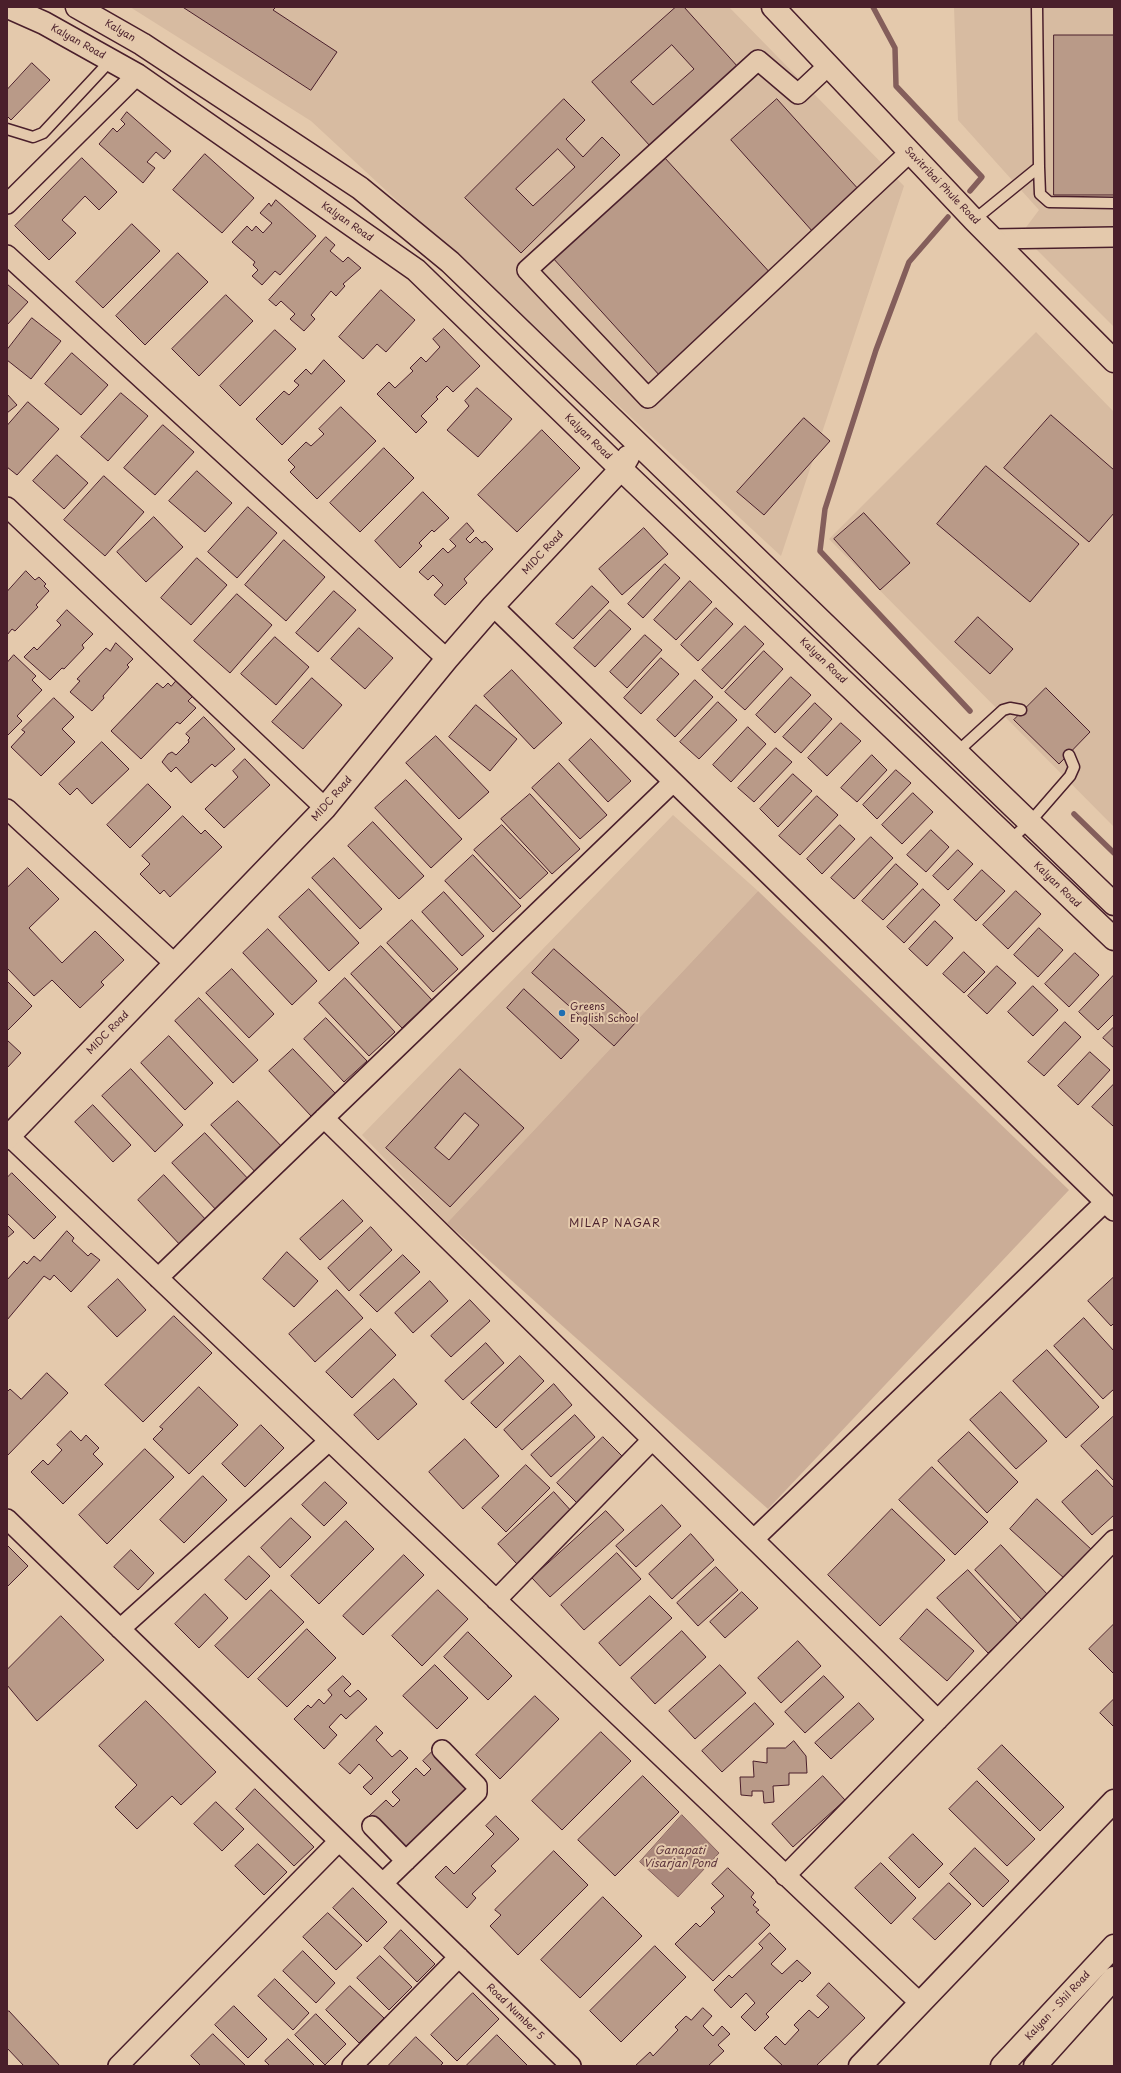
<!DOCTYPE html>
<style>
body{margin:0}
#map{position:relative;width:1121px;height:2073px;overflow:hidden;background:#e4c9ac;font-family:"Playpen Sans",sans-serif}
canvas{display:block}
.frame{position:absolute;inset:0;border:8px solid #4a1f2b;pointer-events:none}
</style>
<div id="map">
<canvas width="1121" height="2073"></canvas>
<div class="frame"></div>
</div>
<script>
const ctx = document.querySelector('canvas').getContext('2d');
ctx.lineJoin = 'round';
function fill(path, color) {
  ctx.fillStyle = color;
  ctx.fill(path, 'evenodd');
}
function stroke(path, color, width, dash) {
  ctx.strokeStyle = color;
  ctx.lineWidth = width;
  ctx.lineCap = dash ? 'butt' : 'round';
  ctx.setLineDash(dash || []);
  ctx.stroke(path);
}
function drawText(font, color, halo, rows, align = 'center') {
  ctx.font = font + ' "Playpen Sans",sans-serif';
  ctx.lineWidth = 4;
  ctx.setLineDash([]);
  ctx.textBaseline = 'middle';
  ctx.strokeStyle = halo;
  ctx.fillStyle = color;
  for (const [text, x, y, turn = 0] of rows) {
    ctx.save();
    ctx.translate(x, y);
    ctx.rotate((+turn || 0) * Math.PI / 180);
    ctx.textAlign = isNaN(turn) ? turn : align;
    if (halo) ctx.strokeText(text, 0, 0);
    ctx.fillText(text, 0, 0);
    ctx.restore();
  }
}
fill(new Path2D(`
 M130 7H729L904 186 781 556 311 121Z
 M954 7H1114V327L1021 234 1039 210 958 120Z
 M1036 332 1114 412V827L829 539Z
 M673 815 758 891 447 1223 362 1135Z`), '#d7bba1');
fill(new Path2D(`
 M758 891 1069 1190 768 1509 447 1223Z`), '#cbad97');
const water = new Path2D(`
 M682 1815 719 1853 678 1897 640 1862Z`);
fill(water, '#aa887b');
stroke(water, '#845e5b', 1);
stroke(new Path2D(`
 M873 7 895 48 896 86 982 177 970 191
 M948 217 909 262 876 350 825 509 820 551 970 711
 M1074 814 1114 853`), '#845e5b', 5.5);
const building = new Path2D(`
 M183 7H276L273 10 337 52 311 90Z
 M676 7H684L738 67 650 146 592 82ZM672 45 694 69 653 105 631 82Z
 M1054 35H1114V195H1054Z
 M32 63 50 80 11 120 7 116V90Z
 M564 99 585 120 566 139 583 157 602 137 620 155 521 253 465 198ZM558 149 575 167 533 206 516 189Z
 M777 99 860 191 813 232 731 140Z
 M127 112 171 151 164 159 156 152 147 162 155 168 143 183 99 144 113 128 117 132 125 124 121 120Z
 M205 154 254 198 222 233 173 190Z
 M664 157 773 276 661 377 552 257Z
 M82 158 117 192 99 210 85 196 62 220 76 233 49 260 15 226Z
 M276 200 316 236 280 275 275 271 262 285 252 276 258 270 253 265 255 262 232 242 247 226 252 231 256 226 263 233 272 223 260 213 269 203 271 206Z
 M132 224 160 251 103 308 76 282Z
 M326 237 335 245 330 251 343 262 348 257 361 268 343 284 345 286 336 296 331 291 311 315 315 319 304 331 290 319 295 314 281 301 276 306 269 300Z
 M178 253 208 282 145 345 116 316Z
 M7 284 28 302 7 325Z
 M381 290 415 320 386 352 377 344 363 359 339 337Z
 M226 295 253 321 199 376 172 349Z
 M32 318 61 341 31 379 7 360V350Z
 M444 329 480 366 453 392 447 386 436 397 438 399 421 416 427 422 416 433 377 394 389 382 395 388 413 371 410 368 421 357 426 362 440 347 433 339Z
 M275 330 296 349 240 406 220 386Z
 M72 353 108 385 81 415 45 384Z
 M324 360 345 381 282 445 256 419 284 391 289 395 299 385 294 381 306 369 311 374Z
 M477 388 512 419 478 457 447 430 469 406 465 401Z
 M121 393 148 416 108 461 81 437Z
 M7 394 17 405 7 413Z
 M28 402 59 429 17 475 7 467V426Z
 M341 407 376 441 317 499 290 472 295 467 288 460 306 442 311 446 324 434 319 429Z
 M1051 415 1114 470V513L1089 542 1004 468Z
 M804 418 830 441 764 515 737 492Z
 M163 425 194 452 155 495 124 468Z
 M542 430 580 468 517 532 478 495Z
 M384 448 414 478 360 532 330 503Z
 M57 455 88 483 64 509 33 481Z
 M986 466 1079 544 1030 602 937 524Z
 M197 471 232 503 205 532 169 501Z
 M104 476 144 512 105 556 64 520Z
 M423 492 449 518 434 532 432 530 419 543 422 546 400 568 375 541Z
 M248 507 277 533 237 578 208 552Z
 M864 513 910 563 880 590 834 539Z
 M154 517 183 547 146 582 117 552Z
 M467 523 474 531 466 539 470 543 476 537 482 543 485 541 493 549 464 579 467 583 445 605 434 595 443 585 433 575 428 580 419 572 443 548 448 553 456 546 450 540Z
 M644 528 668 554 622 595 599 569Z
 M284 540 325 577 286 621 245 585Z
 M197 558 227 585 191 625 161 598Z
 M665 564 680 578 643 618 628 604Z
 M26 571 35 580 39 577 46 584 44 586 49 591 36 605 38 607 15 631 12 629 7 635V592Z
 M690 581 712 602 676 640 654 620Z
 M592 586 609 602 573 639 556 624Z
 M334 591 356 610 318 652 296 633Z
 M237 594 272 625 230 673 194 641Z
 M716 608 733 624 698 661 681 645Z
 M67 610 93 634 82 645 84 648 64 669 62 668 50 680 24 657 34 647 37 650 61 625 57 621Z
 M610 610 631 629 595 667 574 648Z
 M978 617 1013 649 990 674 955 642Z
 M745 626 764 644 722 689 702 670Z
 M359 628 393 658 365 689 331 659Z
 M645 635 662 650 627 688 610 672Z
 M275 637 309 667 276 705 241 674Z
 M116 643 133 659 127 665 129 667 103 696 104 698 92 711 70 692 80 681 77 679 106 648 110 651Z
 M764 651 783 669 745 710 725 692Z
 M14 655 36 676 32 680 42 690 17 716 22 721 7 736V663Z
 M661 658 679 674 641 714 624 698Z
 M512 670 562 723 534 749 484 696Z
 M791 677 811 695 775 733 756 715Z
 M312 678 342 705 303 749 272 722Z
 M177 680 194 695 188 701 196 708 180 724 177 722 141 759 111 731 157 683 163 688 168 683 171 686Z
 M695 680 713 697 675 737 657 720Z
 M1046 688 1090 732 1059 764 1014 720Z
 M54 698 74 717 62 729 75 742 41 776 11 747 25 732 22 730Z
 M718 702 737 720 699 759 680 742Z
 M815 703 832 719 801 753 783 737Z
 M476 705 517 739 490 771 449 737Z
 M204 717 235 749 215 767 212 764 191 783 176 767 171 772 162 762 168 754 172 752 176 755 189 742 188 740 190 738 186 734Z
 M841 723 861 741 827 776 808 758Z
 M748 727 766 744 731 782 713 765Z
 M436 736 489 792 459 819 406 763Z
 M591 739 631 781 608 802 569 760Z
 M102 742 129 769 92 804 77 788 70 795 59 784Z
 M776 748 792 762 754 802 738 788Z
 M872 755 887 770 857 802 841 788Z
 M245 759 270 785 224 828 205 809 238 777 233 771Z
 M559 763 607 815 580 839 532 788Z
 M896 770 911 783 877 819 863 805Z
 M793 774 812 791 778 827 760 809Z
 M406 780 462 839 431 868 375 808Z
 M148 784 171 807 130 848 107 825Z
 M913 793 933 812 902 844 882 825Z
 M530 794 580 849 552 874 501 819Z
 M817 796 838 815 800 855 779 836Z
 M183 816 201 834 205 830 222 847 170 897 164 890 160 894 140 874 150 864 142 856Z
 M373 822 424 876 399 899 348 846Z
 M502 825 548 873 520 899 474 850Z
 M840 825 855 839 822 874 807 859Z
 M931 830 949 847 926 872 907 855Z
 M871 837 893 858 854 899 831 878Z
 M958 850 973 864 948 890 933 876Z
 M473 855 521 906 493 932 445 881Z
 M334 858 382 909 360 929 312 878Z
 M896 864 918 884 883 920 862 901Z
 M28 868 59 899 29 928 62 963 95 931 124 960 101 982 104 985 80 1008 52 980 34 996 7 968V888Z
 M982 870 1005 891 976 921 954 900Z
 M309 889 359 943 329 971 279 917Z
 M923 889 940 905 904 943 887 927Z
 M1016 891 1041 914 1008 949 983 925Z
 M444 892 484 936 462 956 422 912Z
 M412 920 458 969 433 992 387 943Z
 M935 921 953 938 927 966 909 949Z
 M1039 928 1063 950 1038 977 1014 955Z
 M268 929 317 981 292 1005 243 953Z
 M381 946 432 1000 402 1028 351 974Z
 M554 949 636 1022 614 1046 532 973Z
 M964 952 985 972 964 993 943 974Z
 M1075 953 1099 975 1069 1007 1045 984Z
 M997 966 1016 983 987 1014 968 996Z
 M232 969 274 1014 249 1038 206 993Z
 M1114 975V1014L1098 1030 1079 1012Z
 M345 978 395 1032 369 1056 319 1003Z
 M7 981 32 1006 7 1031Z
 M1033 986 1058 1010 1033 1036 1008 1012Z
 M524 989 579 1040 561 1059 507 1008Z
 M199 998 258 1060 233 1083 175 1021Z
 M326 1018 367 1061 344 1082 304 1039Z
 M1065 1022 1081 1037 1044 1076 1028 1062Z
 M1114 1027V1048L1103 1038Z
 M169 1036 213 1083 185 1110 141 1063Z
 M7 1040 21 1053 7 1068Z
 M293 1049 335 1093 311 1116 269 1071Z
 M1090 1052 1110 1070 1078 1105 1058 1086Z
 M131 1069 183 1125 155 1152 102 1096Z
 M460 1069 524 1128 450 1207 386 1148ZM465 1113 479 1125 449 1160 435 1148Z
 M1114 1084V1124L1113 1126 1092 1107Z
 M238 1101 286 1151 259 1176 211 1125Z
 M93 1105 131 1145 113 1162 75 1122Z
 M205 1133 252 1183 219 1213 172 1163Z
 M12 1173 56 1217 34 1239 7 1213V1178Z
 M164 1175 208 1222 182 1247 138 1200Z
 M343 1200 363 1221 320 1260 300 1239Z
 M7 1225 14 1232 7 1238Z
 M371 1227 392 1250 349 1291 328 1268Z
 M67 1231 74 1238 72 1241 88 1256 91 1253 100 1260 71 1292 54 1275 50 1280 44 1276 7 1320V1280L24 1261 27 1264 34 1256 40 1261Z
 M287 1252 318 1281 294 1307 263 1279Z
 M403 1255 420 1272 377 1312 360 1295Z
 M1114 1277V1323L1111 1326 1088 1301Z
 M118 1279 146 1310 117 1337 88 1307Z
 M430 1281 448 1301 413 1333 395 1313Z
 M337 1290 363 1318 315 1362 289 1334Z
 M470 1300 490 1321 451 1357 431 1336Z
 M174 1316 212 1353 143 1422 105 1385Z
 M1084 1318 1114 1351V1389L1103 1399 1054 1346Z
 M371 1329 396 1355 352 1398 326 1372Z
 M486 1343 504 1363 463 1400 445 1381Z
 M1047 1350 1099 1407 1066 1438 1013 1381Z
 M520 1356 544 1381 496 1428 471 1403Z
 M47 1373 68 1393 7 1456V1392L10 1389 21 1399Z
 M394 1379 417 1404 378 1440 354 1415Z
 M554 1384 572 1405 522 1450 504 1430Z
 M199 1387 238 1425 189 1474 153 1439 163 1429 160 1427Z
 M1001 1392 1047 1441 1016 1469 970 1420Z
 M575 1415 595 1437 551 1477 531 1455Z
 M1113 1417 1114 1418V1481L1081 1446Z
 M261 1425 284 1448 245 1487 222 1464Z
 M71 1431 81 1441 86 1435 99 1448 93 1454 103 1464 63 1504 31 1472 43 1460 48 1465 62 1450 57 1445Z
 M969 1432 1018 1482 987 1513 938 1461Z
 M603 1437 625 1459 579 1505 557 1483Z
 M465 1439 499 1476 463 1509 429 1472Z
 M145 1449 174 1477 107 1544 79 1515Z
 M526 1465 550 1488 506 1532 482 1508Z
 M932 1467 988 1522 955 1555 899 1500Z
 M1097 1470 1114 1488V1515L1092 1535 1062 1502Z
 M203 1476 227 1500 184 1543 160 1520Z
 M325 1482 347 1503 324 1526 302 1505Z
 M554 1492 573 1513 517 1564 498 1544Z
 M1037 1499 1092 1550 1065 1579 1010 1529Z
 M662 1505 681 1526 636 1567 616 1546Z
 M892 1509 945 1560 880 1626 828 1575Z
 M606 1511 624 1530 550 1597 532 1578Z
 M291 1518 311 1537 280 1568 261 1548Z
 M346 1521 374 1549 319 1604 291 1576Z
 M691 1534 714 1560 672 1599 649 1574Z
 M7 1545 28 1566 7 1587Z
 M1001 1545 1048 1595 1022 1620 975 1570Z
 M131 1550 154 1573 138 1590 114 1567Z
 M617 1553 641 1579 584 1630 561 1605Z
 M404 1555 424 1575 363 1635 343 1616Z
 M249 1556 270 1576 246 1600 225 1580Z
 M716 1567 738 1590 698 1626 677 1603Z
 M968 1570 1019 1625 988 1653 937 1598Z
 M271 1590 304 1622 248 1678 215 1646Z
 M438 1590 468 1619 422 1666 392 1636Z
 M742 1592 758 1608 725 1638 710 1622Z
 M205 1594 228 1618 199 1648 175 1624Z
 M650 1596 672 1618 620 1666 599 1643Z
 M927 1609 974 1651 947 1681 900 1639Z
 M61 1616 104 1660 37 1721 7 1685V1670Z
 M1114 1624V1674L1089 1649Z
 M307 1629 336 1658 287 1707 258 1679Z
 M682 1631 706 1657 655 1704 631 1678Z
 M468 1632 512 1676 488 1700 444 1657Z
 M798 1641 821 1666 781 1703 758 1678Z
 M435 1665 468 1698 437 1729 403 1696Z
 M720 1665 746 1693 695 1739 669 1711Z
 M343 1676 351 1684 344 1691 350 1697 358 1690 367 1699 346 1719 341 1714 329 1727 337 1735 324 1749 294 1719 308 1705 311 1708 319 1699 324 1704 332 1695 328 1690Z
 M824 1676 844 1697 805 1733 785 1712Z
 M535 1696 559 1719 500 1779 476 1755Z
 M1114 1699V1727L1100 1713Z
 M146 1701 216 1772 181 1805 172 1796 137 1829 115 1807 137 1785 99 1746Z
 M755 1703 774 1724 722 1772 702 1751Z
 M859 1703 874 1719 831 1759 815 1743Z
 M376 1726 383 1733 376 1740 392 1757 400 1750 408 1758 371 1795 363 1787 373 1778 359 1764 350 1774 339 1764Z
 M601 1732 631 1761 562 1830 532 1801Z
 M794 1741 806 1756 807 1773H789V1785L773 1786 774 1802 764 1803 763 1791H752V1796L741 1795 740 1777H754L753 1761 767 1763V1748H785Z
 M1002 1745 1064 1807 1040 1831 978 1769Z
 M435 1749 475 1790 463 1802 458 1797 422 1832 428 1837 409 1856 369 1816 386 1800 393 1807 400 1800 392 1792 416 1768 424 1776 431 1769 423 1761Z
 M643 1776 679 1812 615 1876 578 1840Z
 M823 1776 845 1800 793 1847 772 1824Z
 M977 1781 1035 1839 1007 1866 949 1809Z
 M255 1789 314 1847 294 1866 236 1809Z
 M216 1802 244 1829 222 1851 194 1824Z
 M496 1816 519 1839 491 1866 496 1871 472 1894 476 1898 467 1908 435 1877 446 1866 454 1874 494 1834 486 1826Z
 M913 1834 943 1864 919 1888 889 1858Z
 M258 1844 287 1872 264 1895 235 1866Z
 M975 1848 1009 1881 983 1907 950 1874Z
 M554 1851 588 1885 518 1955 490 1926 501 1915 495 1910Z
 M881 1863 916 1898 891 1924 855 1888Z
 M728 1868 754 1893 751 1897 756 1902 753 1905 759 1910 756 1912 770 1925 713 1981 675 1944 696 1923 700 1927 715 1912 711 1908 724 1896 712 1884Z
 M949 1883 971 1904 935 1940 913 1919Z
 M353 1888 387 1922 367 1942 333 1908Z
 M603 1897 642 1936 580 1998 541 1960Z
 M328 1913 362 1945 336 1970 303 1937Z
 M401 1930 435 1964 417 1982 384 1948Z
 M770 1933 786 1949 771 1964 782 1974 797 1960 811 1973 802 1982 800 1980 766 2014 769 2017 755 2031 741 2017 755 2003 746 1993 731 2008 714 1990 729 1975 732 1978 763 1948 759 1944Z
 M655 1946 686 1977 621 2042 590 2011Z
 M303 1951 335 1983 316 2003 283 1971Z
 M380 1956 412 1987 389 2010 357 1978Z
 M275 1979 309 2013 293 2030 258 1996Z
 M829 1983 865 2018 816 2066H783L764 2048 776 2036 785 2045 799 2030 794 2025 809 2010 818 2018 829 2007 817 1996Z
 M350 1986 384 2018 359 2043 326 2010Z
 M473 1993 499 2019 457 2061 431 2035Z
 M234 2006 267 2039 248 2058 215 2025Z
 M703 2008 712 2016 703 2026 713 2036 722 2026 730 2034 718 2045 724 2051 708 2066H635L650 2052 653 2056 678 2030 675 2027 686 2016 691 2020Z
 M9 2011 60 2066H24L7 2048V2013Z
 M316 2014 346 2044 325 2065 295 2035Z
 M213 2034 246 2066H201L191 2056Z
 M497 2035 527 2065 526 2066H466Z
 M416 2037 443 2063 440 2066H388Z
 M288 2039 315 2066H270L265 2061Z`);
fill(building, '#b99a88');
stroke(building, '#4a1f2b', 1);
const lane = new Path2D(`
 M7 129 33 137 43 133 111 60
 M1039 167 1040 194 1049 202 1114 203
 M974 220 1039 167 1037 7
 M957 752 1003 710 1010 708 1021 710
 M1010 840 1030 822 1070 776 1074 767 1069 755`);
const street = new Path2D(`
 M829 65 798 94 758 60 527 270 648 398 910 152
 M7 204 137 75
 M993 239 1114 237
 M7 255 447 659
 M7 507 325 808
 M493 606 1114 1211
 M7 809 175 964
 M324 1118 938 1720
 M9 1136 920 2003
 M158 1278 673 782
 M7 1519 571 2066
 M754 1539 1105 1202
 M496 1600 652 1440
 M120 1629 329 1441
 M372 1826 406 1861
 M785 1876 1114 1540
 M383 1883 477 1792V1786L442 1750
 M118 2066 339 1841
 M352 2066 459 1957`);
const secondary = new Path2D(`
 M8 7 44 23 137 75 416 270 621 469 1114 939
 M77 7 142 44 360 188 450 262 1114 904
 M773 7 974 220 1114 361
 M7 1138 325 808 447 659 493 606 621 469 628 457
 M860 2066 1114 1801`);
const primary = new Path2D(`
 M1002 2066 1114 1946
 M1035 2066 1114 1978`);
stroke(lane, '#4a1f2b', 13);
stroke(street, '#4a1f2b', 22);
stroke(secondary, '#4a1f2b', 25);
stroke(primary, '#4a1f2b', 25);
stroke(lane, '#e4c9ac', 10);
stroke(street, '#e4c9ac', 19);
stroke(secondary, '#e4c9ac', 22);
stroke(primary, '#e4c9ac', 22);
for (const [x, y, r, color] of [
 [562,1013,4,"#1f6fb2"]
]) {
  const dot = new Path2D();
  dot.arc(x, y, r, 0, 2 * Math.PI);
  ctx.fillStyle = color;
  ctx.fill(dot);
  stroke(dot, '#e4c9ac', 1.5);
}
drawText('10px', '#4a1f2b', '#e4c9ac', [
 ["Kalyan",120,31,30],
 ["Kalyan Road",78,42,29],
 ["Savitribai Phule Road",942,186,46],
 ["Kalyan Road",347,222,35],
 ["Kalyan Road",588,437,44],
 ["MIDC Road",543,553,-47],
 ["Kalyan Road",823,661,44],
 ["MIDC Road",332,799,-49],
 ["Kalyan Road",1057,885,44],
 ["MIDC Road",108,1033,-46],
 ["Kalyan - Shil Road",1058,2006,-47],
 ["Road Number 5",515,2012,44]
]);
drawText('10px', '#4a1f2b', '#e4c9ac', [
 ["Greens",570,1007],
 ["English School",570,1019]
], 'left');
ctx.letterSpacing = '1px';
drawText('11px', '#4a1f2b', '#e4c9ac', [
 ["MILAP NAGAR",615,1224]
]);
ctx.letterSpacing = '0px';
drawText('italic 11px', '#5d343b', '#e4c9ac', [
 ["Ganapati",680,1851],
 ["Visarjan Pond",680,1864]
]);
</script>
